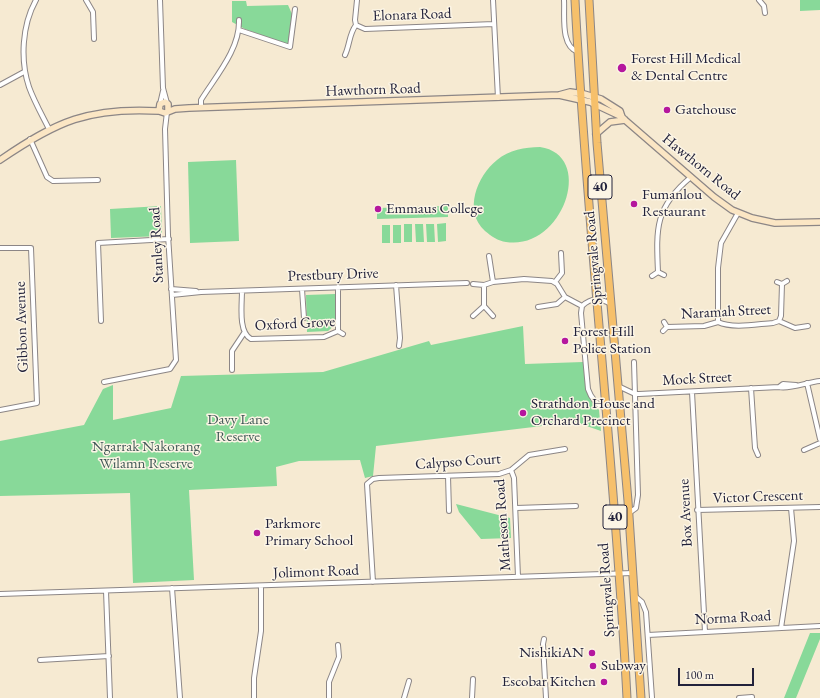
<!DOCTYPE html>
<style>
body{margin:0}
#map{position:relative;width:820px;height:698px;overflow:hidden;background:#f6ead2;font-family:"EB Garamond",serif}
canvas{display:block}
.scale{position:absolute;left:678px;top:668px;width:76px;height:18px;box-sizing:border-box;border:2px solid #22223b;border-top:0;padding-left:5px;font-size:12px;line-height:14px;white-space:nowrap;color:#22223b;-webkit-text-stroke:3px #fcf5e5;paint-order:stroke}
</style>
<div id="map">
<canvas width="820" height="698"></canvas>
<div class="scale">100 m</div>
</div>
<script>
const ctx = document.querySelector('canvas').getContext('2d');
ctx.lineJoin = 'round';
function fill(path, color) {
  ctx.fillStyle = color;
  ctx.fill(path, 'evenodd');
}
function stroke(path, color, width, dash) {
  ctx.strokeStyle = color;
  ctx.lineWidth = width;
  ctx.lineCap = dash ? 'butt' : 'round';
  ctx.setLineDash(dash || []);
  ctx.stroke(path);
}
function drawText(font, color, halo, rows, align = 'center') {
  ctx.font = font + ' "EB Garamond",serif';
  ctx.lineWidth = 3;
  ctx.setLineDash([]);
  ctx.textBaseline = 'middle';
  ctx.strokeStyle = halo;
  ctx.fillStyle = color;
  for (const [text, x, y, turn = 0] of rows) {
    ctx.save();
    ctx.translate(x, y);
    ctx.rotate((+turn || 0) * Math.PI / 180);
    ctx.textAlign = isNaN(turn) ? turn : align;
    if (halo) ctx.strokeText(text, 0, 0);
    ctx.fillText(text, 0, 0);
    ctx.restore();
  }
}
fill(new Path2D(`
 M800 0H820V10L800 11Z
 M232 1H246L247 6 288 5 292 14 288 45 245 29 232 22Z
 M540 147C596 155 563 251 506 242 498 241 491 236 485 231 463 211 477 176 497 160 509 150 525 147 540 147Z
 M236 160 239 241 190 243 188 162Z
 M161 206 162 236 111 238 110 209Z
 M448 206V217L377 219V208Z
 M446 223V241L438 242 437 224Z
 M404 224H412V242H404Z
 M415 224H423L424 242H416Z
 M426 224H434L435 242H427Z
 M382 225H390V243H382Z
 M393 225H401V243H393Z
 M335 294 336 324 328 331 307 332 306 295Z
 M523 326 525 364 583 362 589 396 599 410 601 431 575 422 376 446 373 476 365 478 360 460 299 461 276 467 277 486 189 490 194 580 133 583 130 493 0 496V441L84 425 103 389 113 385V420L171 408 181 376 323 372 429 341 431 345Z
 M456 504 510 518 511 538 481 539 459 512Z
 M810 633H820V639L796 698H784Z`), '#88d999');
const street = new Path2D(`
 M36 0C22 25 20 60 29 87 34 101 42 115 49 129
 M86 0 93 12 94 39
 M160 0 163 88 167 103
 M357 0 355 20 356 25 365 29 494 24
 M493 0 498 98
 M564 0C565 15 560 46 578 52
 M759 0 764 6 765 13
 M239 30 290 47 295 9
 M345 55C350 44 349 34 356 25
 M0 85 24 72
 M160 104 163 91
 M201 107V100C216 76 240 49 239 20
 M30 139 47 177 53 181 98 180
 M0 248H31L37 403 0 410
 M489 256 493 282
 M658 272C656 228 655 207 691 177
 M652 276 658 272 664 275
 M555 282 562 273 561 253
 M777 282 782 284 787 281
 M473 284 484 285 493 282 524 279 552 281 557 284 565 297 582 306
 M396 285 400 338 399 346
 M338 287V331
 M171 289 196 291
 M302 289 304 318
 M242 291C242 305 238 332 251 339L324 337 338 331 343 334
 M172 295 201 292 467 283
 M484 306 493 316
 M582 306 581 313 588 389C591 398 597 405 606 409
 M582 306C592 297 599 298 611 304
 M538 307 557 304 565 297
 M473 316 484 306V285
 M101 321 98 243 169 239
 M779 321 781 316 782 284
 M718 322V268L721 243 738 213
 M667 327 704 326 718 322C733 329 757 324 773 323L779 321 795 328 808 326
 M663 331 667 327 664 322
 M232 370V351L244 333
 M104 382 170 369 176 360 168 235 165 129 167 112
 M807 383 820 439
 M618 386 635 394H639L779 387C788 390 808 382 820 381
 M779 387 783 384 796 385
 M751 388 755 448 758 455
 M692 392 705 632
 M804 450 820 443
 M511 470 514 478 518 577
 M448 476 449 511
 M516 508 576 506
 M697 510 820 507
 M629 513 636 508 638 495 634 362
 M373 582 367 484 373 479 379 478 499 474 511 470 529 455 565 449
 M172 588 180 698
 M106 591 110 698
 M0 594 633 573
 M635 596 642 602 646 612 652 698
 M781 628 794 541 791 508
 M648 635 820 626
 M544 639 543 644 546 698
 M40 660 109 656
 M254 698V678L261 631V586
 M329 698V682L339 657 338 645
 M404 698 409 681
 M472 698 473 679
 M739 698 752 697`);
const secondary = new Path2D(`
 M559 95 590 102 622 117
 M168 111V104L165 102 160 104 159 111 165 113 175 109 189 108 559 95 570 92 584 94 601 99 620 111 622 117 625 120 714 197 732 210 752 218 775 223 820 222
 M596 134 610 122 625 120
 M0 160C57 121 89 107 159 111`);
const highway = new Path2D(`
 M575 0C587 233 615 465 627 698
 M589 0 597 143 628 501 641 698`);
stroke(street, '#8c8686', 6);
stroke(secondary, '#8c8686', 8);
stroke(highway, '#8c8686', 9);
stroke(street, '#fff', 4);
stroke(secondary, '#fbe6c4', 5.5);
stroke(highway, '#f6c06b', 7);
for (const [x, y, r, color] of [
 [622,68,5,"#b5179e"],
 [667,110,4,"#b5179e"],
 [634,204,4,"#b5179e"],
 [378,209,4,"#b5179e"],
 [565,341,4,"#b5179e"],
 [523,413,4,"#b5179e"],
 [257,533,4,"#b5179e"],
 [592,653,4,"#b5179e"],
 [593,666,4,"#b5179e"],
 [604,682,4,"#b5179e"]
]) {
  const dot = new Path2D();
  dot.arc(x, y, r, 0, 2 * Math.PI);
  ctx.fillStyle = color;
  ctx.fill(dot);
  stroke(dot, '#fcf5e5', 1.5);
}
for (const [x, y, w] of [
 [600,187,24],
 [615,517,24]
]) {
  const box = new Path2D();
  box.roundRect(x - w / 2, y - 12, w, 24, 3);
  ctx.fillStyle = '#fcf5e5';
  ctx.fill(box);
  stroke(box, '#22223b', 1);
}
drawText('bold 14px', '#22223b', null, [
 ["40",600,187],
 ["40",615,517]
]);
drawText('15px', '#22223b', '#fcf5e5', [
 ["Elonara Road",412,15,-2],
 ["Hawthorn Road",373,90,-2],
 ["Hawthorn Road",701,167,39],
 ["Stanley Road",157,245,-93],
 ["Springvale Road",594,258,-95],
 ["Prestbury Drive",333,275,-2],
 ["Naramah Street",726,312,-3],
 ["Oxford Grove",295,324,-3],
 ["Gibbon Avenue",22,327,-92],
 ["Mock Street",697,379,-3],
 ["Calypso Court",458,462,-4],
 ["Victor Crescent",758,497,-2],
 ["Box Avenue",686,513,-93],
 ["Matheson Road",503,525,-94],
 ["Jolimont Road",316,572,-2],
 ["Springvale Road",607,590,-94],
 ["Norma Road",733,618,-3]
]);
drawText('15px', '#22223b', '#fcf5e5', [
 ["Forest Hill Medical",631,59],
 ["& Dental Centre",631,76],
 ["Gatehouse",675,110],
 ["Fumanlou",642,195],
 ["Restaurant",642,212],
 ["Emmaus College",386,209],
 ["Forest Hill",573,332],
 ["Police Station",573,349],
 ["Strathdon House and",531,404],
 ["Orchard Precinct",531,421],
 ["Parkmore",265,524],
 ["Primary School",265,541],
 ["NishikiAN",584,653,"right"],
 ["Subway",601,666],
 ["Escobar Kitchen",596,682,"right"]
], 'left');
drawText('15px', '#415957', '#fcf5e5', [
 ["Davy Lane",238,420],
 ["Reserve",238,437],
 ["Ngarrak Nakorang",146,447],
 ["Wilamn Reserve",146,464]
]);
</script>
